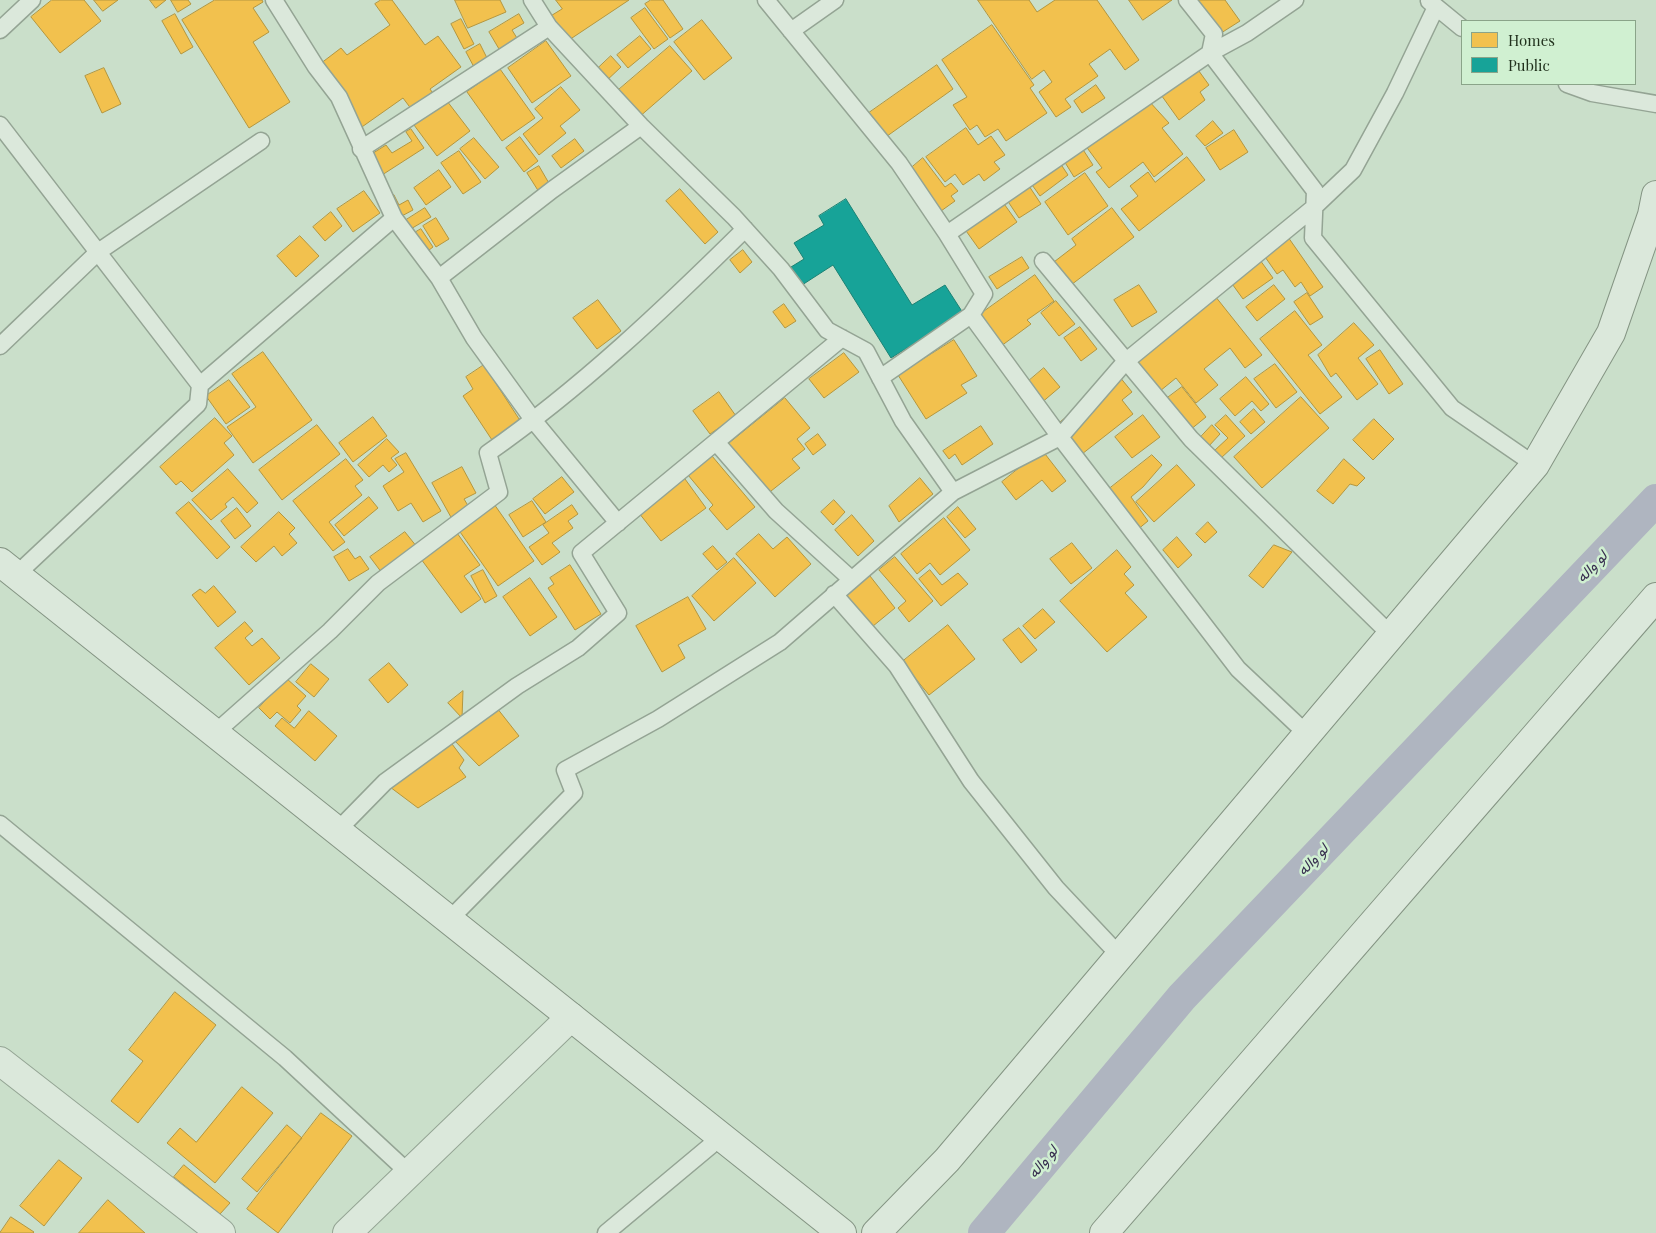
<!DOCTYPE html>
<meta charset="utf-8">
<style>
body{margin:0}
#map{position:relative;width:1656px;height:1233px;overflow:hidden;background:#cadfca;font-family:"Playfair Display",serif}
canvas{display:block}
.legend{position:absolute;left:1461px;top:20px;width:175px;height:65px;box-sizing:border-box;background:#d0f0d1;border:1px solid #8aa489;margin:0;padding:6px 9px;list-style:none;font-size:15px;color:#21311d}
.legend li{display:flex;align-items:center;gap:10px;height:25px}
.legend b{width:25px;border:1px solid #8aa489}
</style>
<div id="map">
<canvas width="1656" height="1233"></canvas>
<ul class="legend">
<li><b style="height:14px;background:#f2c14e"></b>Homes</li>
<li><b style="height:14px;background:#17a398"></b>Public</li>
</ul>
</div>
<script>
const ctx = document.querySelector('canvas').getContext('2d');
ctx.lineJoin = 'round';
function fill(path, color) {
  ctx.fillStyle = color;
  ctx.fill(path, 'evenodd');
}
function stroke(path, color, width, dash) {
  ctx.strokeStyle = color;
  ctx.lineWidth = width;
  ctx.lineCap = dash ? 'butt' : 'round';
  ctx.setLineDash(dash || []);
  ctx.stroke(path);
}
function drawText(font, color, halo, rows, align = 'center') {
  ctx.font = font + ' "Playfair Display",Vazirmatn,serif';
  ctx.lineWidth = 5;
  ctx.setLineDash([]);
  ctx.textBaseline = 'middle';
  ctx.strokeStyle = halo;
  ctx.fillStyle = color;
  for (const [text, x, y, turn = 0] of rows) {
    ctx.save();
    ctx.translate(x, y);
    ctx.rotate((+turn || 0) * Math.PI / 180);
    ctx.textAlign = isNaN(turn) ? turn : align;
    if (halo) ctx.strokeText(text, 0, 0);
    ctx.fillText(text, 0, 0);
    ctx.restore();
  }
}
const homes = new Path2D(`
 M52 0H84L101 21 60 53 31 17Z
 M94 0H118L103 11Z
 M150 0H166L156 8Z
 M171 0H188L191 4 178 12Z
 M215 0H262L263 2 253 8 269 32 253 42 290 102 249 128 182 20Z
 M381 0H392L425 45 438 36 461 67 430 89 434 95 412 110 403 98 359 129 316 67 341 48 347 55 390 25 375 4Z
 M455 0H500L506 12 468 28Z
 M556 0H629L566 42 549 17 562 9Z
 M651 0H663L683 29 670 38 645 4Z
 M978 0H1029L1037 12 1055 0H1097L1139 60 1125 70 1110 49 1089 64 1098 76 1065 99 1071 107 1056 117 1039 92 1052 82 1044 70 1032 79Z
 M1129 0H1172L1143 20Z
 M1196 0H1225L1240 21 1218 35Z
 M645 8 668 39 654 49 631 18Z
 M175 14 193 47 181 54 162 21Z
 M519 14 524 23 512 30 520 43 502 54 489 32Z
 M461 19 474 44 464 49 451 24Z
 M702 20 732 58 704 80 674 42Z
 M992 25 1034 85 1030 88 1047 113 1006 141 998 129 985 137 977 125 970 130 953 105 967 97 942 60Z
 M640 36 651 49 628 68 617 55Z
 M546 41 571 76 532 103 508 68Z
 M480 44 489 62 475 69 466 52Z
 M670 46 692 71 638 118 615 93Z
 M611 56 621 67 604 83 594 72Z
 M937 65 953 89 883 139 866 115Z
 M1196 67 1209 85 1200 92 1205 100 1179 120 1159 92Z
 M104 68 121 104 102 113 85 76Z
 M500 69 535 118 502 141 467 92Z
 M1096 85 1105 98 1082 113 1074 101Z
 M561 87 580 110 560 126 566 133 539 155 523 134 543 118 535 109Z
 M1148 100 1169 123 1162 128 1183 154 1154 177 1143 162 1109 188 1096 172 1102 168 1085 145Z
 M447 101 470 131 437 156 414 125Z
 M1213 121 1223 133 1205 146 1196 136Z
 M966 128 978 145 991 136 1005 155 994 162 1000 169 984 181 979 174 963 185 955 174 945 182 926 157Z
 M411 129 424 148 382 175 370 155 386 145 392 153 412 141 406 132Z
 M1234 130 1248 152 1220 170 1206 148Z
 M520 137 538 161 524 172 506 148Z
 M474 138 499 167 485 179 460 149Z
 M575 139 584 151 561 168 552 156Z
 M1080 145 1093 165 1074 177 1061 156Z
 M459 151 481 182 463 194 441 163Z
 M1187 157 1205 180 1139 231 1121 209 1138 196 1130 186 1148 172 1155 182Z
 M923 158 945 187 951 183 958 191 951 196 955 201 941 211 910 169Z
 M1058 160 1068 175 1040 196 1030 182Z
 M539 166 550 185 539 192 527 173Z
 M439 170 451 187 426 205 414 188Z
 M1085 173 1108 206 1068 235 1045 202Z
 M1027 183 1041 204 1019 218 1005 197Z
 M680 189 718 232 705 244 666 201Z
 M364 191 380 213 353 232 337 209Z
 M394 195 399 205 408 200 413 210 398 218 387 198Z
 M1002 201 1017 222 979 249 964 228Z
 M425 208 431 217 409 230 403 222Z
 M1112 208 1134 237 1067 288 1050 265 1076 245 1072 239Z
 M331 212 342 226 325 241 313 227Z
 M436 218 449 239 436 247 423 226Z
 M421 229 433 247 424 254 411 235Z
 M300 236 319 256 296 277 277 256Z
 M1288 237 1323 287 1310 296 1301 282 1295 287 1283 270 1277 274 1263 254Z
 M743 250 752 262 740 273 730 260Z
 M1022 257 1029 268 997 289 989 277Z
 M1260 260 1273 278 1243 299 1230 281Z
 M1035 275 1054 301 1027 320 1031 324 997 349 975 318Z
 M1139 285 1157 312 1132 327 1114 300Z
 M1274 285 1285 299 1257 321 1246 307Z
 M1307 293 1323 317 1310 325 1294 302Z
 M1215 296 1262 355 1245 368 1230 348 1204 369 1218 385 1196 403 1176 378 1160 391 1135 358Z
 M598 300 621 331 597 349 573 318Z
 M1056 301 1075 324 1059 336 1041 313Z
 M784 304 796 321 785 328 773 312Z
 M1295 311 1322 345 1308 355 1342 397 1320 414 1260 339Z
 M1354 323 1374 345 1358 358 1378 384 1357 400 1336 373 1331 377 1318 355Z
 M1080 327 1097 349 1081 361 1064 338Z
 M954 340 977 376 961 385 967 393 926 419 898 375Z
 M1380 350 1403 384 1389 394 1366 359Z
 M263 352 312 420 253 463 227 427 256 407 232 374Z
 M844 353 859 372 824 398 809 379Z
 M1275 364 1297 392 1276 408 1254 379Z
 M484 365 521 422 492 440 463 396 473 389 466 377Z
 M1044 368 1060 387 1040 404 1024 385Z
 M1119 376 1132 392 1122 400 1133 414 1082 454 1058 424Z
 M1246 377 1269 404 1261 411 1252 401 1235 416 1220 399Z
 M229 380 250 407 226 424 206 396Z
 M1182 387 1206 417 1190 430 1166 399Z
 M719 392 736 416 710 434 693 411Z
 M1301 397 1329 428 1262 488 1234 457Z
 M785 398 810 428 797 439 805 449 792 459 800 468 766 495 726 446Z
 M1254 409 1265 422 1251 434 1240 422Z
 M1143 415 1160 437 1132 458 1115 437Z
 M1226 415 1245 436 1221 458 1214 451 1228 438 1215 425Z
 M373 417 387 436 353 462 339 443Z
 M215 418 232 436 224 443 234 455 192 492 181 481 176 485 160 467Z
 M1374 419 1394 439 1373 460 1353 440Z
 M317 425 340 454 282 500 259 470Z
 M1212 425 1220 434 1208 447 1199 439Z
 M981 426 993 444 962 465 955 454 949 459 943 451Z
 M818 434 826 445 813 455 805 444Z
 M387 439 399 452 391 458 397 465 389 472 383 465 369 477 358 465Z
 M1042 450 1066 481 1052 492 1042 480 1016 500 1002 482Z
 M406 453 441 511 423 522 411 503 398 511 383 486 404 472 395 459Z
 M1152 455 1162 465 1143 487 1131 497 1148 521 1137 530 1109 489Z
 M712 456 755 507 727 530 709 509 713 505 688 475Z
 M346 459 363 480 355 486 362 495 329 522 345 542 333 551 293 501Z
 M1344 459 1365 478 1357 486 1350 484 1333 504 1317 491Z
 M1177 465 1195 485 1154 522 1136 502Z
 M462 467 476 493 464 499 470 509 452 519 432 483Z
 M228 469 258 503 247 513 233 497 225 504 227 507 211 520 192 500Z
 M562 477 574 492 545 514 533 499Z
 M920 478 933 494 899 522 889 506Z
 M685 479 706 508 661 541 639 513Z
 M369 497 378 508 344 536 335 525Z
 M834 500 845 512 833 525 821 512Z
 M532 501 546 522 523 537 509 515Z
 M189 502 230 547 217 559 176 513Z
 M494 504 534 561 498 586 458 529Z
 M572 505 578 514 568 521 573 528 552 543 560 552 542 565 529 547 549 533 543 525Z
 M958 507 976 529 965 538 947 517Z
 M237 508 251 526 235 539 221 521Z
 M279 512 295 528 289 534 297 543 282 556 274 546 256 562 241 547Z
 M852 515 874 541 858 556 835 530Z
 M944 518 970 550 940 575 930 563 917 574 901 554Z
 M1208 522 1217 532 1205 543 1196 534Z
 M405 532 417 547 382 573 370 557Z
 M457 533 480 565 464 576 481 599 461 613 421 559Z
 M759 534 773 549 787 537 811 564 775 597 736 554Z
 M1177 537 1192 555 1178 568 1163 550Z
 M1072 543 1092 568 1071 584 1050 559Z
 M1274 545 1292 552 1263 588 1249 576Z
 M713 546 727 562 717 570 703 554Z
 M348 549 355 559 360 556 369 569 349 581 334 557Z
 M1117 550 1131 567 1124 574 1134 585 1125 593 1147 617 1107 652 1060 601Z
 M895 557 933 601 909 622 898 608 906 601 879 570Z
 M734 558 756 583 714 621 692 596Z
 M570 565 601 614 575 630 548 588 554 584 550 578Z
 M483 570 497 596 485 603 471 576Z
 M930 570 942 585 958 573 968 584 941 606 919 579Z
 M870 576 895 608 867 631 844 595Z
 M530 578 557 617 530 636 503 597Z
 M214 586 236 612 218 627 192 595 200 589 205 593Z
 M688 597 706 629 678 645 685 658 662 672 636 626Z
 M1043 609 1055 622 1035 639 1023 626Z
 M245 622 253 631 245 638 252 646 262 638 280 658 249 685 215 648Z
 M948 625 975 659 929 695 902 662Z
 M1019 628 1037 650 1021 663 1003 640Z
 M389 663 408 685 388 703 369 680Z
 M311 664 329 679 314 697 296 682Z
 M286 678 306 696 297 706 301 710 290 723 277 712 270 719 259 708Z
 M463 691 462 718 448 703Z
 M493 703 519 736 479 766 453 739Z
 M309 711 337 736 315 761 275 726 282 718 294 728Z
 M449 740 464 760 459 768 466 777 418 808 390 787Z
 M175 992 216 1025 138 1123 111 1101 143 1061 129 1050Z
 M242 1087 273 1113 215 1183 167 1143 180 1128 196 1142Z
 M321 1113 352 1136 278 1233 247 1209Z
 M287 1125 302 1138 257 1192 242 1179Z
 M59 1160 82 1178 44 1226 20 1206Z
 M184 1165 230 1203 220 1214 174 1177Z
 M108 1200 145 1233H79Z
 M11 1217 34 1232 33 1233H0Z`);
fill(homes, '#f2c14e');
stroke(homes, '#b3963f', 1);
const public = new Path2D(`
 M846 199 912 305 945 285 963 313 891 358 833 265 802 285 791 267 804 259 794 243 824 225 819 216Z`);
fill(public, '#17a398');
stroke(public, '#1a8173', 1);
stroke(new Path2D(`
 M984 1233 1182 997 1656 500`), '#afb5c0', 32);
const lane = new Path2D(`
 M274 0 316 67 339 97 394 218 439 278 474 338 534 421 618 523
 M532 0 549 27 641 126 734 217 781 269 827 330 866 351 903 421 953 492
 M766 0 899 163 947 234 984 294 971 315 880 378
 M1295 0 1247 33 1210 53 1315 191 1313 238 1452 408 1535 465
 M1429 1 1462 28
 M0 30 32 0
 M791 31 835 0
 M1567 84 1592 93 1656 104
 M0 125 200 385
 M361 149 549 27
 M947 234 1210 53 1214 34 1187 0
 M1043 261 1191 439 1391 635
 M439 278 552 190 641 126
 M971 315 1060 437 1238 669 1307 734
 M0 346 98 252 261 141
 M716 442 776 511 851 579
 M16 575 198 404 200 385 394 218
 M834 594 897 666 971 781 1056 888 1120 956
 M216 732 330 631 378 583 499 492 488 453C581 388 664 309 745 229
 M0 824 285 1058 410 1174
 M337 831 385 782 517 686 578 648 618 613 581 553 842 338
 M449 920 574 793 565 770 658 719 780 642 953 492 1060 437 1125 362 1312 209 1353 170 1395 93 1436 7
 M606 1233 721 1137`);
const street = new Path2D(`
 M0 1061 221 1233
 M347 1233 571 1017`);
const secondary = new Path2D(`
 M0 562 842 1233
 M876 1233 947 1160 1535 465 1611 333 1652 215 1656 195
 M1104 1233 1656 597`);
stroke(lane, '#94a494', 19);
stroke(street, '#94a494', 30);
stroke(secondary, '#849483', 30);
stroke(lane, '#dbe8db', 16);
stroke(street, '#dbe8db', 28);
stroke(secondary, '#dbe8db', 28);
drawText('italic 15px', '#372e4f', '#d0f0d1', [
 ["لو واله",1592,567,-46],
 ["لو واله",1313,860,-46],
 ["لو واله",1043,1162,-50]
]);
</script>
